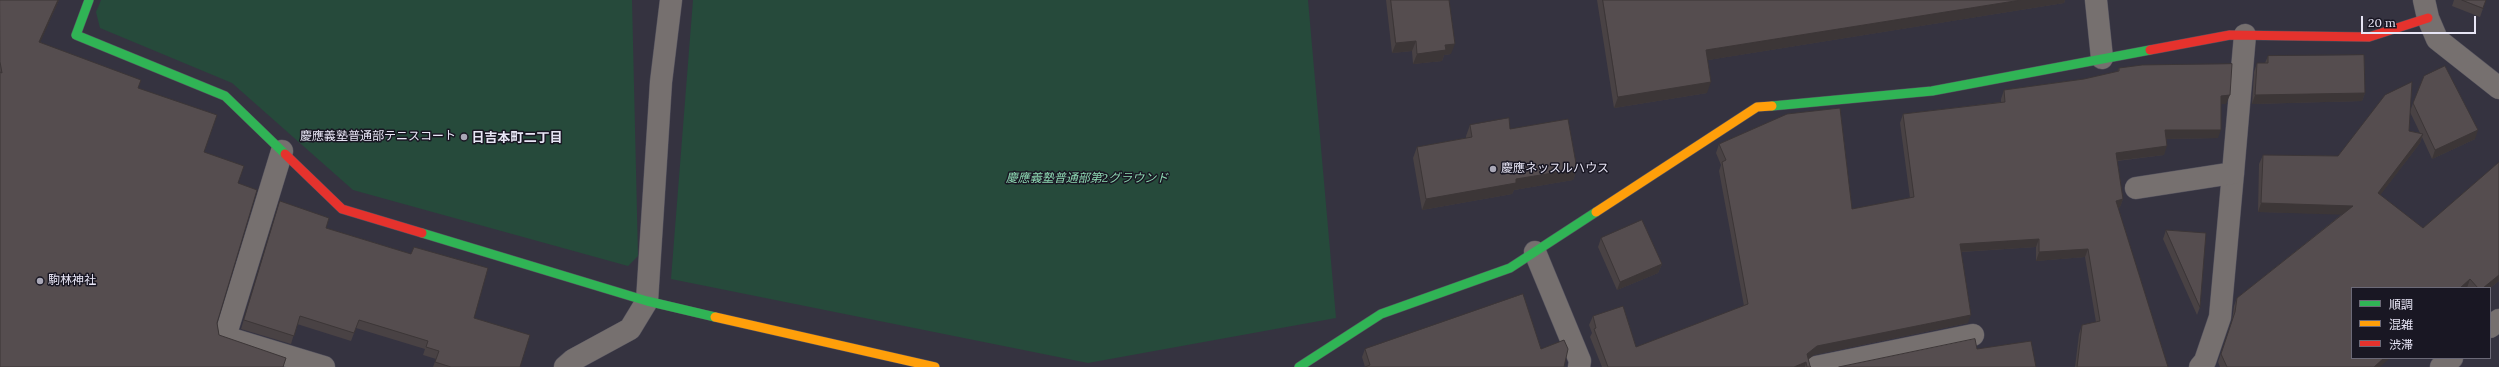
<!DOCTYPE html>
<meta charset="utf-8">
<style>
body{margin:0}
#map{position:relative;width:2499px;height:367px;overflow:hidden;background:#353340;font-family:Lora,"Noto Sans JP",serif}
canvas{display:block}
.legend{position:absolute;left:2351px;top:287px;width:140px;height:72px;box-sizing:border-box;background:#191723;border:1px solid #6b6977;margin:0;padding:5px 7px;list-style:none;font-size:12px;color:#e7e5f5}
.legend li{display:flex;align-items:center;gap:8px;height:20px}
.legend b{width:20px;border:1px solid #6b6977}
.scale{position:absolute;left:2361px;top:16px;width:115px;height:18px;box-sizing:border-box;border:2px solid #e7e5f5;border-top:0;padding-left:5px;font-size:12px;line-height:14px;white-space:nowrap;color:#e7e5f5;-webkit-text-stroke:3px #191723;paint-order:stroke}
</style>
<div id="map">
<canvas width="2499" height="367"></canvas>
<ul class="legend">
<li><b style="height:5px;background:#30b455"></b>順調</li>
<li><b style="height:5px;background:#ff9f0a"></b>混雑</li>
<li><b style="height:5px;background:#e5322d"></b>渋滞</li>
</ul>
<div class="scale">20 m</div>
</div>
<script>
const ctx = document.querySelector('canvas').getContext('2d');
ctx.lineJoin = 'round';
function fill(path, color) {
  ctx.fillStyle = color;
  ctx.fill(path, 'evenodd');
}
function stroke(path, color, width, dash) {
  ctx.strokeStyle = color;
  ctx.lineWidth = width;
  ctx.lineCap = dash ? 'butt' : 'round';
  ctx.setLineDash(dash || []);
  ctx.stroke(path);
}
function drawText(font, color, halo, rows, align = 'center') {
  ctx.font = font + ' Lora,"Noto Sans JP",serif';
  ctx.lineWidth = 3;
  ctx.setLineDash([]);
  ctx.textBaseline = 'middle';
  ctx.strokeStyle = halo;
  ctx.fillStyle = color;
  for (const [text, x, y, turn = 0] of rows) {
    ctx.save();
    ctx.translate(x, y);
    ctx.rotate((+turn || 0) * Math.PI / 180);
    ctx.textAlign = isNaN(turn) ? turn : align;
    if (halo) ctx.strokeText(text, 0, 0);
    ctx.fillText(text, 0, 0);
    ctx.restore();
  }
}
fill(new Path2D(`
 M101 0H632L638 256 628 266 353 190 232 83 100 28 96 12Z
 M693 0H1308L1336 318 1088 363 671 279Z`), '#264a3b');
const lane = new Path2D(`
 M1535 252 1580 361 1579 367
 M2200 367 2205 361 2220 317 2233 173`);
const street = new Path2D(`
 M2096 0 2102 58
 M2424 0 2428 18 2437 39 2499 88
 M282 151 225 337 324 367
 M2136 188 2233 173 2245 35
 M2490 327 2499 320
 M565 367 573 360 630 329 647 301 661 82 671 0
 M1816 367 1973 335
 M2441 367 2452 358`);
const fast = new Path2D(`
 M89 0 76 35 225 96 285 154
 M1772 106 1932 91 2150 50
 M422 233 647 301 715 317
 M1299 367 1381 314 1510 268 1596 212`);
const slow = new Path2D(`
 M1596 212 1757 107 1772 106
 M715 317 935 367`);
const jam = new Path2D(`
 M2150 50 2230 35 2369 37 2428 18
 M285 154 342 209 422 233`);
stroke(lane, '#52505c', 23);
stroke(street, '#52505c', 23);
stroke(fast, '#52505c', 10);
stroke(slow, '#52505c', 10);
stroke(jam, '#52505c', 10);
stroke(lane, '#76706f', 22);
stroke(street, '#76706f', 22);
stroke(fast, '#30b455', 9);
stroke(slow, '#ff9f0a', 9);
stroke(jam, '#e5322d', 9);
fill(new Path2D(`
 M0 0H59L40 42 139 88 204 152 238 183 217 323 219 335 0 367Z
 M1386 0H1449L1451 54 1444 55 1442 61 1413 64 1412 51 1392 53Z
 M1597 0H2065L2064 3 1708 60 1707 93 1614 108Z
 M2454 0H2486L2480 17 2452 6Z
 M2268 56 2365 93 2362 101 2252 104 2254 72 2257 63H2265Z
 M2119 68 2226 104H2221L2218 138 2166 139 2164 155 2117 161 2123 199 2120 207 2118 208 2168 367H2075L2079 334 2082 325 2096 322 2085 257 2036 261V247L1961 252 1968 323 1814 355 1808 359 1810 366 1811 367H1602L1590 337 1592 333 1589 325 1593 316 1636 347 1744 306 1719 171 1721 165 1716 153 1719 144 1852 209 1910 198 1900 123 1903 114 2001 102V99L2004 90 2084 79 2117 72Z
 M2413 103 2475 139 2432 159 2422 137 2420 143 2380 195 2423 228 2499 162V281L2490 288H2352L2380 367H2220L2218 362 2232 321 2234 306 2237 298 2342 214 2258 212 2259 164 2263 155 2338 156 2409 131 2420 133 2410 112Z
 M1470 125 1510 129 1577 169 1573 180 1514 190 1512 194 1422 210 1413 158 1417 147 1466 138V136Z
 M280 201 326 228 411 254 414 247 474 318 520 367H433L436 359 423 355 425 349 356 328 351 341 297 324 291 344 241 329Z
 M2166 230 2200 307 2197 315 2163 239Z
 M1601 238 1662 264 1658 273 1617 290 1598 247Z
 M1365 349H1541L1365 367 1362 357Z`), '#494244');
fill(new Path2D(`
 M58 0H59L36 52 39 42Z
 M2021 0H2065L2064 3 1702 61 1706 50Z
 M1416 41 1412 51 1392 53 1396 43Z
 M1455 44 1451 54 1444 55 1442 61 1413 64 1417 54 1445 45Z
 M1711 82 1707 93 1614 108 1618 97Z
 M2365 93 2362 101 2252 104 2255 95Z
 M2230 95 2226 104H2218L2221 96Z
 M2165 130H2221L2218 138 2162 139Z
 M2478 130 2475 139 2432 159 2435 150Z
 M2423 134 2420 143 2375 202 2378 193Z
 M2167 146 2164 155 2113 161 2116 153Z
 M1577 169 1573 180 1514 190 1512 194 1422 210 1426 199 1516 179Z
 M2123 199 2120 207 2113 210 2116 201Z
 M2261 203 2353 206 2350 215 2258 212Z
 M2039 239 2036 247 1957 252 1960 244Z
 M2088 249 2085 257 2036 261 2039 252Z
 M1662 264 1658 273 1617 290 1620 282Z
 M2499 275V281L2490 288H2483Z
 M2470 279 2467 288H2460Z
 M1971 315 1968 323 1814 355 1804 363 1807 354 1817 346Z
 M2384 358H2390L2380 367H2374Z
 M1806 362 1805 367H1794Z`), '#3c3637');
const building = new Path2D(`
 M0 0H58L39 42 141 80 138 88 217 115 204 152 244 166 238 183 257 190 217 323 219 335 286 358 283 367H0V72L2 73 0 62Z
 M1391 0H1449L1455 44 1445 45 1446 50 1417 54 1416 41 1396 43Z
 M1603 0H2021L1706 50 1711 82 1618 97Z
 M2462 0H2486L2483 8Z
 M2364 55 2365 93 2255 95 2257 63H2268V56Z
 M2232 64 2230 95 2221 96V130H2165L2167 146 2116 153 2123 199 2116 201 2168 367H2077L2082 325 2100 321 2088 249 2039 252V239L1960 244 1971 315 1817 346 1807 354 1810 366 1811 367H1807L1806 362 1794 367H1608L1594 329 1596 328 1593 316 1623 306 1636 347 1748 304 1722 162 1726 160 1719 144 1787 114 1840 108 1852 209 1914 197 1903 114 2005 102 2004 90 2084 79 2119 71V68L2142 65Z
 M2445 66 2478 130 2435 150 2413 103 2424 76Z
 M2412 82 2409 131 2423 134 2378 193 2423 228 2499 162V275L2483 288H2478L2470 279 2460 288H2352V358H2384L2374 367H2227L2221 354 2235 312 2237 298 2353 206 2261 203 2263 155 2338 156 2385 95Z
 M1509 118 1510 129 1568 119 1577 169 1516 179V183L1426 199 1417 147 1472 137 1470 125Z
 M280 201 329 218 326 228 411 254 414 247 488 268 474 318 530 335 520 367H451L435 362 439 351 426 347 428 341 359 320 354 333 300 316 294 336 244 320Z
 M1642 220 1662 264 1620 282 1601 238Z
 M2166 230 2206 233 2200 307Z
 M1523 294 1541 349 1564 340 1568 349 1564 367H1365L1370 365 1365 349Z
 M1975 339 1977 349 2031 341 2036 367H1839Z`);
fill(building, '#554d4f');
stroke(building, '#3c3637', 1);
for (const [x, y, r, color] of [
 [464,137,4,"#a9a7b6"],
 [1493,169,4,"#a9a7b6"],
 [40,281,4,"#a9a7b6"]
]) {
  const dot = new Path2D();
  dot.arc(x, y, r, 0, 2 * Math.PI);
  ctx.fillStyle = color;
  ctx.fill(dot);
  stroke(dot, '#191723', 1.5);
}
drawText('12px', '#e7e5f5', '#191723', [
 ["慶應義塾普通部テニスコート",456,137,"right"],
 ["慶應ネッスルハウス",1501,169],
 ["駒林神社",48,281]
], 'left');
drawText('italic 12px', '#8ed9b3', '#191723', [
 ["慶應義塾普通部第2グラウンド",1087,179]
]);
drawText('bold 13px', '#e7e5f5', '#191723', [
 ["日吉本町二丁目",517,138]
]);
</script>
